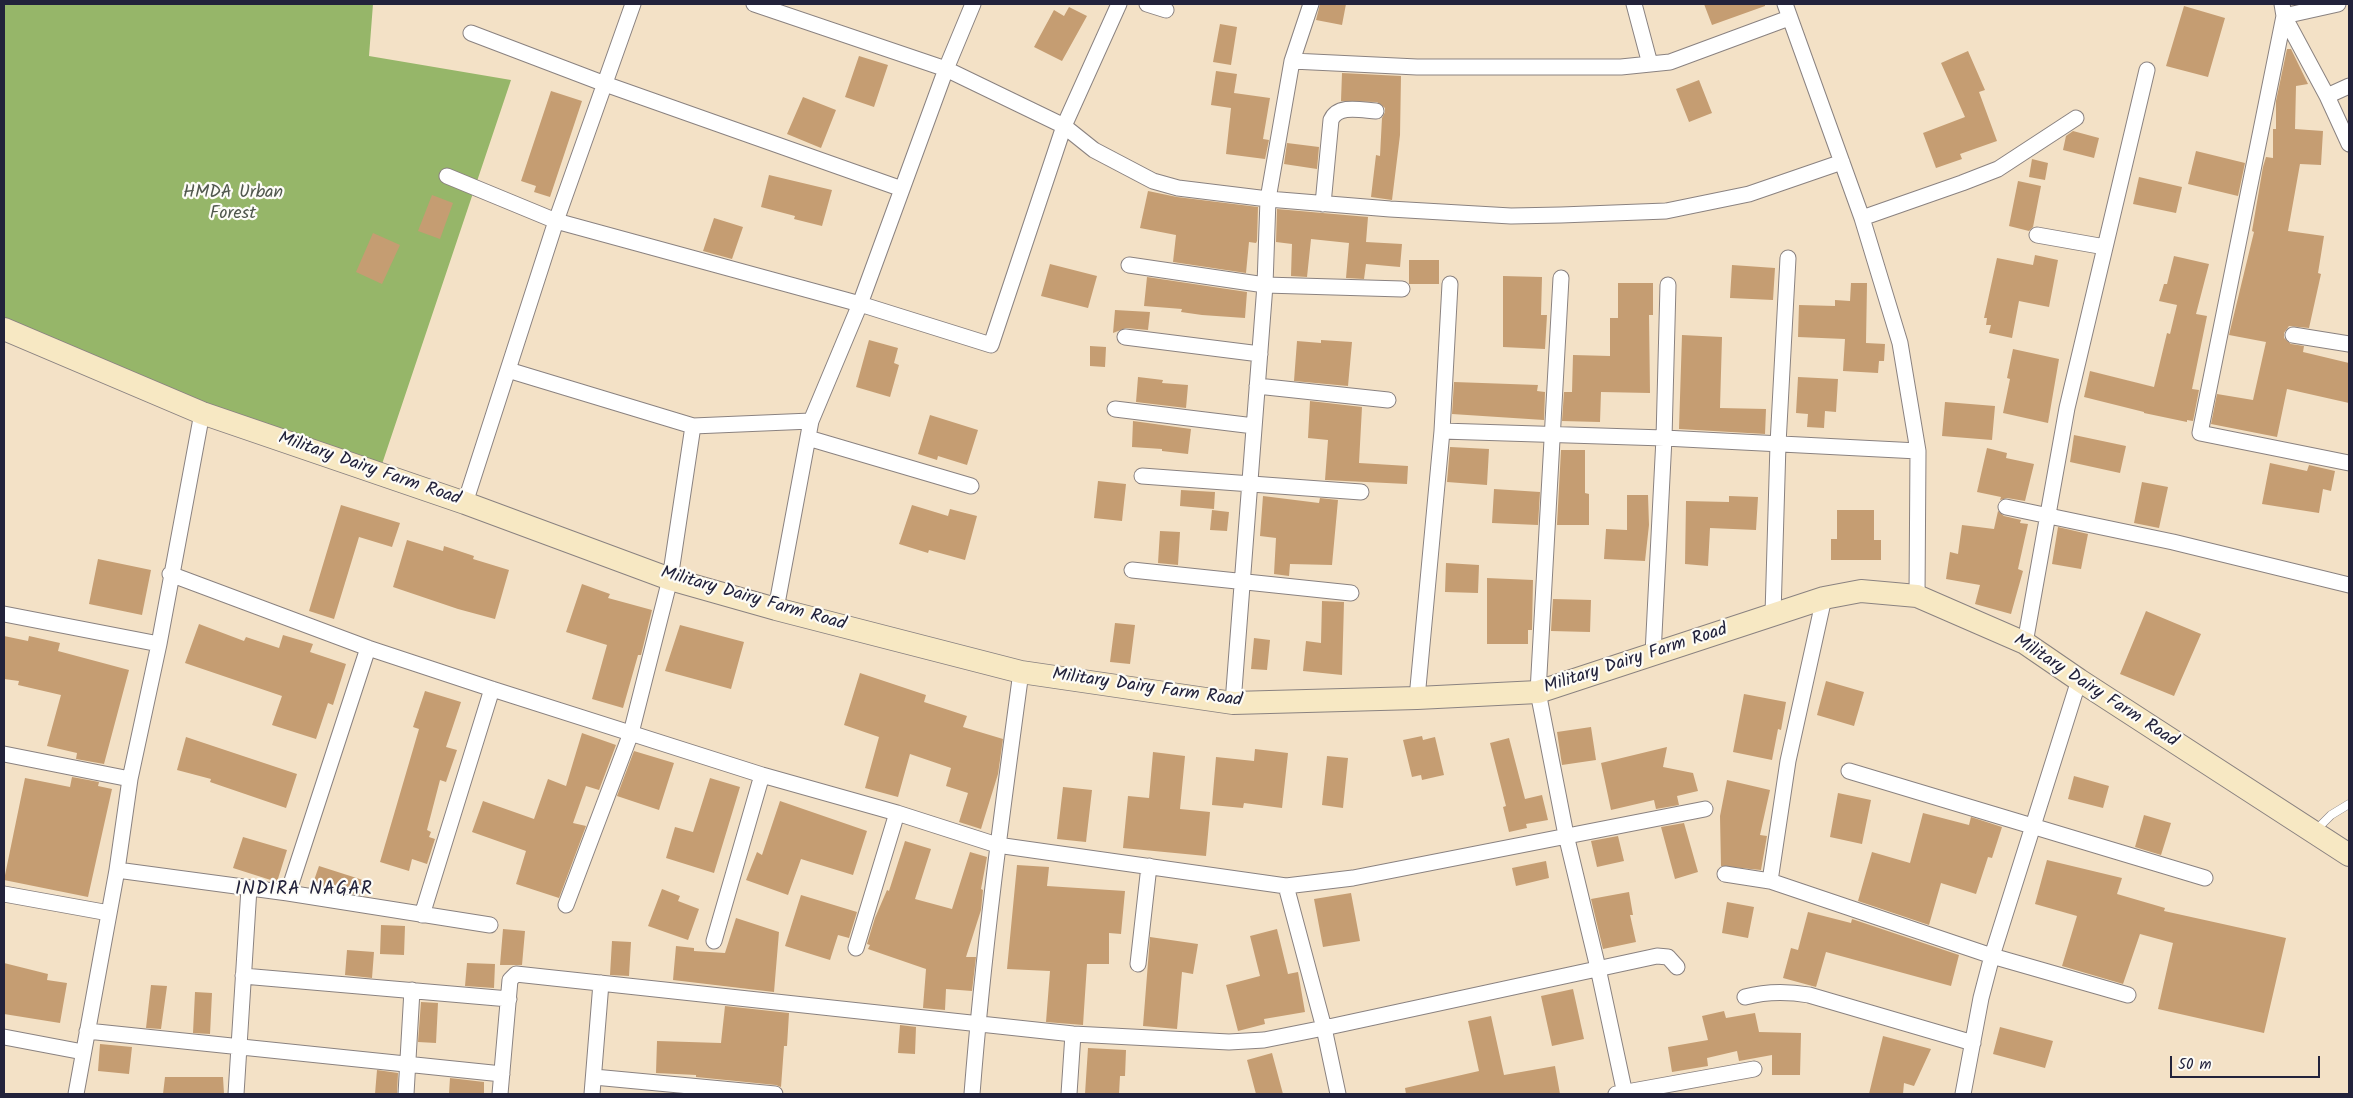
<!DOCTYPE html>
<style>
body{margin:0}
#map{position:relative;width:2353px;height:1098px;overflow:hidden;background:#f3e1c6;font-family:Kalam,sans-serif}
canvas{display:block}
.frame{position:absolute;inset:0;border:5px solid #22223b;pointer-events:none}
.scale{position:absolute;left:2170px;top:1056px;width:150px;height:22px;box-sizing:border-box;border:2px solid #22223b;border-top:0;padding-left:6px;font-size:15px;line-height:18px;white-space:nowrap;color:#22223b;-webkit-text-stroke:4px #fdfcf7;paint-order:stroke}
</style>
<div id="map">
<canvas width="2353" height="1098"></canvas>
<div class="frame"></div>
<div class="scale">50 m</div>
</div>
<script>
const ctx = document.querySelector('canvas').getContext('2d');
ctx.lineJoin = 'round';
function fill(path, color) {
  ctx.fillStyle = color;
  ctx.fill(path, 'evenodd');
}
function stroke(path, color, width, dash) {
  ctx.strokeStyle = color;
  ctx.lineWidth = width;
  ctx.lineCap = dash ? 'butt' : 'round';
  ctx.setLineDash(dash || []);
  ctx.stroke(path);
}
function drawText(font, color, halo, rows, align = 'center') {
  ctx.font = font + ' Kalam,sans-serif';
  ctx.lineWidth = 4.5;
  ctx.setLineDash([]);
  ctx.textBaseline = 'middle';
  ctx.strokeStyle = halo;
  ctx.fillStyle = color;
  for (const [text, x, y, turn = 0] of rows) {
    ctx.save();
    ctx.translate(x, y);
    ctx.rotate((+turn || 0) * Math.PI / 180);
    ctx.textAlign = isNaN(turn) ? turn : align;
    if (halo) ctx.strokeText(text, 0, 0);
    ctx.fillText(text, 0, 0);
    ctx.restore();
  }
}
fill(new Path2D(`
 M4 4H373L369 56 511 80 379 473 4 327Z`), '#96b669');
fill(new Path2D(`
 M1320 4H1346L1342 25 1316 20Z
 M1704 4H1765V6L1712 25Z
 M2184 6 2225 18 2208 77 2166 66Z
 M1069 7 1087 16 1062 61 1034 47 1054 10 1064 16Z
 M1220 24 1237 27 1231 65 1213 62Z
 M2287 49H2291L2308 84 2296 86 2295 129 2323 131 2321 165 2300 164 2288 231 2324 236 2318 273 2321 274 2309 328 2289 326 2284 333V338L2291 344 2304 346 2303 352 2349 363V403L2287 389 2277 437 2211 424 2217 394 2253 400 2266 342 2229 335 2254 232 2252 231 2263 167 2266 157 2273 158V129H2276V101Z
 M1968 51 1985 90 1979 92 1997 141 1960 154 1962 159 1936 168 1923 133 1965 117 1941 63Z
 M859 56 888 65 874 107 845 97Z
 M1216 71 1237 74 1234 93 1270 98 1263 139 1269 140 1265 159 1226 154 1231 108 1211 105Z
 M1342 73 1401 76 1400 135 1392 200 1371 197 1376 155 1380 156 1382 118 1385 112V108L1377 102 1341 101Z
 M1699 80 1712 113 1689 122 1676 89Z
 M551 91 582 101 550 197 534 192 536 186 521 181Z
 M803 97 836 110 821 148 787 134Z
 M2073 131 2099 138 2094 158 2063 150 2066 136Z
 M1287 143 1319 147 1317 169 1284 164Z
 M2196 151 2245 163 2238 196 2188 184Z
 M2032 159 2048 163 2045 180 2029 177Z
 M769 175 832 190 822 226 794 219 795 216 761 207Z
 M2139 177 2182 187 2176 213 2133 204Z
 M2018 181 2041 186 2033 227 2029 231 2009 226Z
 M1148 191 1177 197 1258 207 1257 241 1256 243 1249 242 1246 273 1173 262 1176 235 1140 228Z
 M432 195 453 203 440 239 418 231Z
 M1277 209 1368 217 1366 242 1402 244 1400 267 1366 264 1364 279 1346 278 1349 243 1311 239 1307 277 1291 276 1292 244 1276 242Z
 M714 218 743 227 732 259 703 251Z
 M373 233 400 245 382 284 356 272Z
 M2035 255 2058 260 2049 307 2019 301 2012 338 1989 333 1991 325H1986L1987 318H1984L1997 258 2033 265Z
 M2174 256 2209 264 2196 314 2207 316 2192 389 2199 390 2193 421 2187 420V422L2144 413V412L2084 397 2090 371 2154 387 2167 333 2170 334 2177 305 2159 301 2164 284H2167Z
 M1409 260H1439V284H1409Z
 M1050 264 1097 276 1088 308 1041 296Z
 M1732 265 1775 268 1773 300 1730 298Z
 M1503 276 1542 277 1541 315H1547L1545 349 1503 347Z
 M1147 277 1247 292 1245 318 1202 315 1181 312 1182 309 1144 306Z
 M1618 283H1653V315H1649L1650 393 1601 392 1600 422 1562 421 1564 392H1572L1573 355 1610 356V318H1618Z
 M1851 283H1867L1866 343 1885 344 1884 361H1879L1878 373 1843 371 1845 339 1798 337 1799 305 1835 306V300L1850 301Z
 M1115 310 1150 312 1148 330 1126 328 1113 333Z
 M1682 335 1722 337 1720 408 1766 409 1765 434 1679 429Z
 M869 340 898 348 894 363 899 365 890 397 856 387Z
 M1321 340 1352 342 1348 386 1294 381 1297 341 1321 343Z
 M1090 346 1106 347 1105 367 1090 366Z
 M2013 349 2059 359 2048 423 2003 413 2010 379 2007 378Z
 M1138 377 1163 380 1162 383 1188 385 1186 408 1136 402Z
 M1798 377 1838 379 1836 412 1825 411 1824 428 1807 427 1808 414 1796 413Z
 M1454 382 1538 385 1537 391 1545 392 1544 420 1452 414Z
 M1310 401 1362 407 1359 463 1408 466 1407 484 1325 480 1328 440 1308 438Z
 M1945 402 1995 406 1992 440 1942 436Z
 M930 415 978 430 967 465 938 456 937 460 918 454Z
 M1133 421 1191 429 1188 454 1162 451V449L1132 447Z
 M2074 435 2126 446 2120 473 2070 462Z
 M1450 447 1489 449 1487 485 1447 482Z
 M1987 448 2007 453 2006 458 2034 464 2025 501 2007 498 2000 500 2001 497 1977 492Z
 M1561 450H1585V493L1589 494V525H1557Z
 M2270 463 2307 471 2309 465 2335 471 2331 491 2323 489 2319 513 2262 504Z
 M1098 481 1126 484 1122 521 1094 518Z
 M2142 482 2168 487 2159 528 2134 523Z
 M1494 489 1540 492 1538 525 1492 523Z
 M1181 490 1215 492 1214 509 1180 506Z
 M1627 495H1648L1649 525 1645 561 1604 559 1606 529 1627 530Z
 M1263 496 1319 503 1320 498 1338 500 1332 565 1290 564 1289 576 1274 574 1276 538 1260 536Z
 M1729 496 1758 497 1756 530 1710 528 1708 566 1685 564 1686 501 1729 502Z
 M341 505 400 523 392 547 359 537 334 619 309 611Z
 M912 505 948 516 950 509 977 516 965 560 929 550 928 553 899 544Z
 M1212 510 1229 512 1227 531 1210 530Z
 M1837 510H1874V540H1881V560H1831V539H1837Z
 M1998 511 2004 516 2021 520 2020 523 2028 524 2018 569 2023 571 2011 614 1975 604 1980 585 1946 579 1950 552 1958 554 1962 525 1994 529Z
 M2058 527 2088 534 2081 569 2052 564Z
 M1160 531 1180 532 1178 565 1158 563Z
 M407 540 443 551 444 546 474 556 473 559 509 570 495 619 458 609 393 587Z
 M98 559 151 570 142 615 89 604Z
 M1446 563 1479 565 1478 593 1445 592Z
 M1487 578 1533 580 1532 630H1528V644H1487Z
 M582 584 610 594 608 598 652 610 641 655H638L623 708 592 699 607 645 566 632Z
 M1553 599 1591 600 1590 632 1551 631Z
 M1322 601 1344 602 1342 675 1303 671 1306 641 1321 643Z
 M2146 611 2201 634 2174 696 2120 674Z
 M1115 623 1135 625 1130 664 1110 662Z
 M199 624 244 641 246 637 279 648 283 635 313 644 310 652 346 664 333 705 328 703 316 739 272 725 282 696 185 663Z
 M680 625 744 642 731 689 665 671Z
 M4 636 28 641 29 636 60 643 58 651 129 670 104 764 76 759 77 753 47 746 61 695 18 685 19 681 4 679Z
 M1254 638 1270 640 1267 670 1251 669Z
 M860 673 926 695 924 702 967 716 963 727 1003 739 998 774 981 829 959 822 968 793 946 786 951 768 910 754 898 797 865 788 879 737 844 725Z
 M1826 681 1864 692 1854 726 1817 715Z
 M425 691 461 702 446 747 457 750 446 782 440 780 427 830 431 832 429 837 435 839 427 864 412 859 409 871 380 862 419 729 413 727Z
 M1744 694 1786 702 1781 730 1778 729 1772 760 1733 752Z
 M1591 727 1596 760 1562 765 1557 732Z
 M582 733 616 745 599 790 586 786 573 823 586 826 559 898 516 884 526 851 472 832 483 801 534 819 548 779 566 786Z
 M1422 736 1423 740 1435 737 1444 775 1422 780 1421 775 1412 777 1403 740Z
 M186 737 297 774 286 808 210 782 211 779 177 770Z
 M1509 738 1525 799 1542 795 1548 820 1526 824 1527 828 1509 832 1503 807 1506 806 1490 743Z
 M1667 747 1663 767 1693 773 1698 791 1677 796 1679 805 1656 809 1654 800 1611 810 1601 763Z
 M1255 749 1288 753 1282 808 1244 803 1243 808 1212 805 1216 757 1254 761Z
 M634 751 674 763 659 810 617 796Z
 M1153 752 1185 756 1180 809 1210 812 1206 856 1123 848 1128 796 1149 798Z
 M1327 756 1348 758 1343 808 1322 805Z
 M2074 776 2109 786 2103 808 2068 799Z
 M72 777 99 782 98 786 112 789 88 897 4 880 25 778 70 787Z
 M710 778 740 787 714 873 666 858 675 827 693 832Z
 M1727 780 1770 790 1760 835 1767 836 1761 870 1721 866 1720 816Z
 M1063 787 1092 790 1086 842 1057 839Z
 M1838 793 1871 800 1862 844 1830 837Z
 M780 801 867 831 853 875 801 859 788 895 746 880 757 852 762 855Z
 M1923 813 1969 825 1971 817 2002 827 1992 858 1988 857 1976 894 1941 883 1929 925 1858 901 1872 852 1910 863Z
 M2144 815 2171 823 2161 855 2135 847Z
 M1684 823 1698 872 1675 879 1661 827Z
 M1618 836 1624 861 1597 867 1591 841Z
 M243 837 287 850 277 882 233 868Z
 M905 841 931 849 915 899 952 909 970 852 987 857 981 889 983 890 981 910 966 957H976L972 991 946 989 945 1010 923 1008 926 969 868 949 870 945 867 944 875 918 887 890 889 891Z
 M2047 860 2122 878 2117 894 2165 908 2164 911 2286 938 2264 1033 2158 1009 2173 943 2140 934 2123 984 2062 966 2077 916 2035 904Z
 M1546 861 1549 878 1516 886 1512 868Z
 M1017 865 1049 867 1047 886 1125 891 1121 934 1109 933V964H1087L1083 1025 1046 1022 1050 971 1007 969Z
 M319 866 366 881 361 895 312 886Z
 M662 889 680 896 678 901 699 909 688 940 648 926Z
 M1629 892 1633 915H1630L1636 942 1603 949 1591 899Z
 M1351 893 1360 941 1323 947 1314 899Z
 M801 895 857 912 849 938 838 935 830 960 785 946Z
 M1727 902 1754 907 1748 938 1722 933Z
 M1808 912 1851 923 1852 919 1959 955 1951 986 1826 952 1816 987 1783 978 1791 948 1798 950Z
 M736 918 779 932 774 992 673 980 676 946 694 948V951L725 953Z
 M381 925 405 926 404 955 380 954Z
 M503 929 525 931 522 965H500Z
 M1277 929 1288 974 1298 972 1305 1012 1264 1019 1265 1024 1238 1031 1226 985 1260 976 1250 936Z
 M1150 937 1198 944 1193 974 1182 972 1177 1029 1143 1026Z
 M612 941 631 942 629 976 610 975Z
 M347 950 374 952 372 978 345 975Z
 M4 963 48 974 47 980 67 983 60 1023 4 1014Z
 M467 963 495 964 494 988 465 986Z
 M151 985 167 986 161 1029 146 1028Z
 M1573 989 1584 1039 1552 1046 1541 996Z
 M195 992 212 993 210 1034 193 1033Z
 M421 1002 438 1003 436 1043 418 1042Z
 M725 1006 789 1013 787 1046H784L781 1087 776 1085 696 1077V1075L656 1073 657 1041 721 1043Z
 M1724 1011 1726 1018 1755 1013 1759 1032 1801 1033 1800 1075H1772V1055L1739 1061 1737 1051 1707 1058 1708 1066 1672 1072 1668 1047 1708 1040 1702 1016Z
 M1491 1016 1504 1075 1555 1066 1560 1094H1406L1405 1088 1479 1071 1468 1021Z
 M900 1025 916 1027 915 1054 898 1053Z
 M2000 1027 2053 1041 2045 1068 1993 1054Z
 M1883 1036 1931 1049 1914 1086 1904 1083 1903 1094H1869Z
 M100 1044 132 1047 129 1074 98 1071Z
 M1088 1048 1126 1050 1125 1076H1120L1119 1094H1085Z
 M1272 1053 1283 1094H1256L1247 1060Z
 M377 1070 398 1073 397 1094H375Z
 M165 1077H223L224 1094H163Z
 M450 1078 484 1082V1094H449Z`), '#c59d72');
const service = new Path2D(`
 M2315 831 2331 815 2349 804`);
const minor = new Path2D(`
 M754 4 946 69 1064 126 1094 150 1153 181 1178 188 1268 199 1390 209 1511 216 1561 215 1666 211 1749 194 1842 162
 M1147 4 1166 10
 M1634 4 1650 64
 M1785 4 1862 218 1900 343 1918 451 1917 596
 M2282 4 2284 16 2327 96 2349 144
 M2338 4 2284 16 2200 433 2349 463
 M471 33 605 84 902 189
 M1292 61 1417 67H1621L1670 62 1789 18
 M2327 96 2349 86
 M447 176 556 221 860 304 991 345 1064 126 1119 4
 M1323 204 1331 120C1338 104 1361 110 1376 111
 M1862 218 1962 183 1998 169 2076 118
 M2037 235 2105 247
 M1129 265 1265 285 1402 289
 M1561 278 1538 692 1566 835 1598 968 1625 1094
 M2293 335 2349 344
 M1125 337 1260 354
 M508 370 693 426 811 421
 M1257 386 1388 400
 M1115 409 1254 426
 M1442 431 1450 284
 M808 438 971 486
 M1142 476 1361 492
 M465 503 556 221 633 4
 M2006 507 2173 542 2349 585
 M1132 570 1351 593
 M170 574 368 648 492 689 762 775 897 813 997 845 1286 886 1353 878 1705 809
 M776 609 811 421 860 304 946 69 973 4
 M4 614 159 644
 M1773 614 1778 444 1788 258
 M2025 643 2067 408 2147 70
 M1653 654 1664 438 1668 285
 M1417 698 1442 431 1664 438 1918 451
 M1233 703 1265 285 1268 199 1292 61 1311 4
 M4 754 130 779
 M1849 771 2205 878
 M117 870 288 893 490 925
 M1725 874 1770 881 1992 956 2128 995
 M1770 881 1788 761 1824 598
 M1286 886 1324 1028 1338 1094
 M288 893 368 648
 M4 894 109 913
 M566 905 631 733 670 579 693 426
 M422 915 492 689
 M714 941 762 775
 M856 948 897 813
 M1138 964 1149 866
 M243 976 509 999
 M1745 997C1767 991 1786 991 1809 995L1973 1043
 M87 1031 502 1074
 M4 1037 83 1052
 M594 1077 775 1094
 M76 1094 117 870 130 779 159 644 202 413
 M236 1094 249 888
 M406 1094 412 990
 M500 1094 510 980 516 974 1073 1034 1229 1042 1264 1040 1324 1028 1657 956 1668 957 1677 967
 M592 1094 601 983
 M972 1094C983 953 1002 812 1021 672
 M1069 1094 1073 1034
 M1616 1094 1754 1069
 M1963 1094 1981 998 1992 956 2079 680`);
const secondary = new Path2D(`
 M4 329 202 413 465 503 670 579 776 609 1021 672 1233 703 1417 698 1538 692 1824 598 1861 591 1917 596 2025 643 2079 680 2349 855`);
stroke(service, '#8a8280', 9);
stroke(minor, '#8a8280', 17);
stroke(secondary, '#8a8280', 24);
stroke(service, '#fff', 8);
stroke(minor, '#fff', 15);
stroke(secondary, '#f7e8c3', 22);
drawText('18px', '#51584e', '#fdfcf7', [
 ["HMDA Urban",233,194],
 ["Forest",233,215]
]);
drawText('18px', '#22223b', '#fdfcf7', [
 ["Military Dairy Farm Road",369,470,19],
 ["Military Dairy Farm Road",753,600,16],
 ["Military Dairy Farm Road",1636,660,-18],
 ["Military Dairy Farm Road",1147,689,8],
 ["Military Dairy Farm Road",2095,692,33]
]);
ctx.letterSpacing = '1px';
drawText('19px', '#22223b', '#fdfcf7', [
 ["INDIRA NAGAR",304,891]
]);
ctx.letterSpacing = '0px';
</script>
